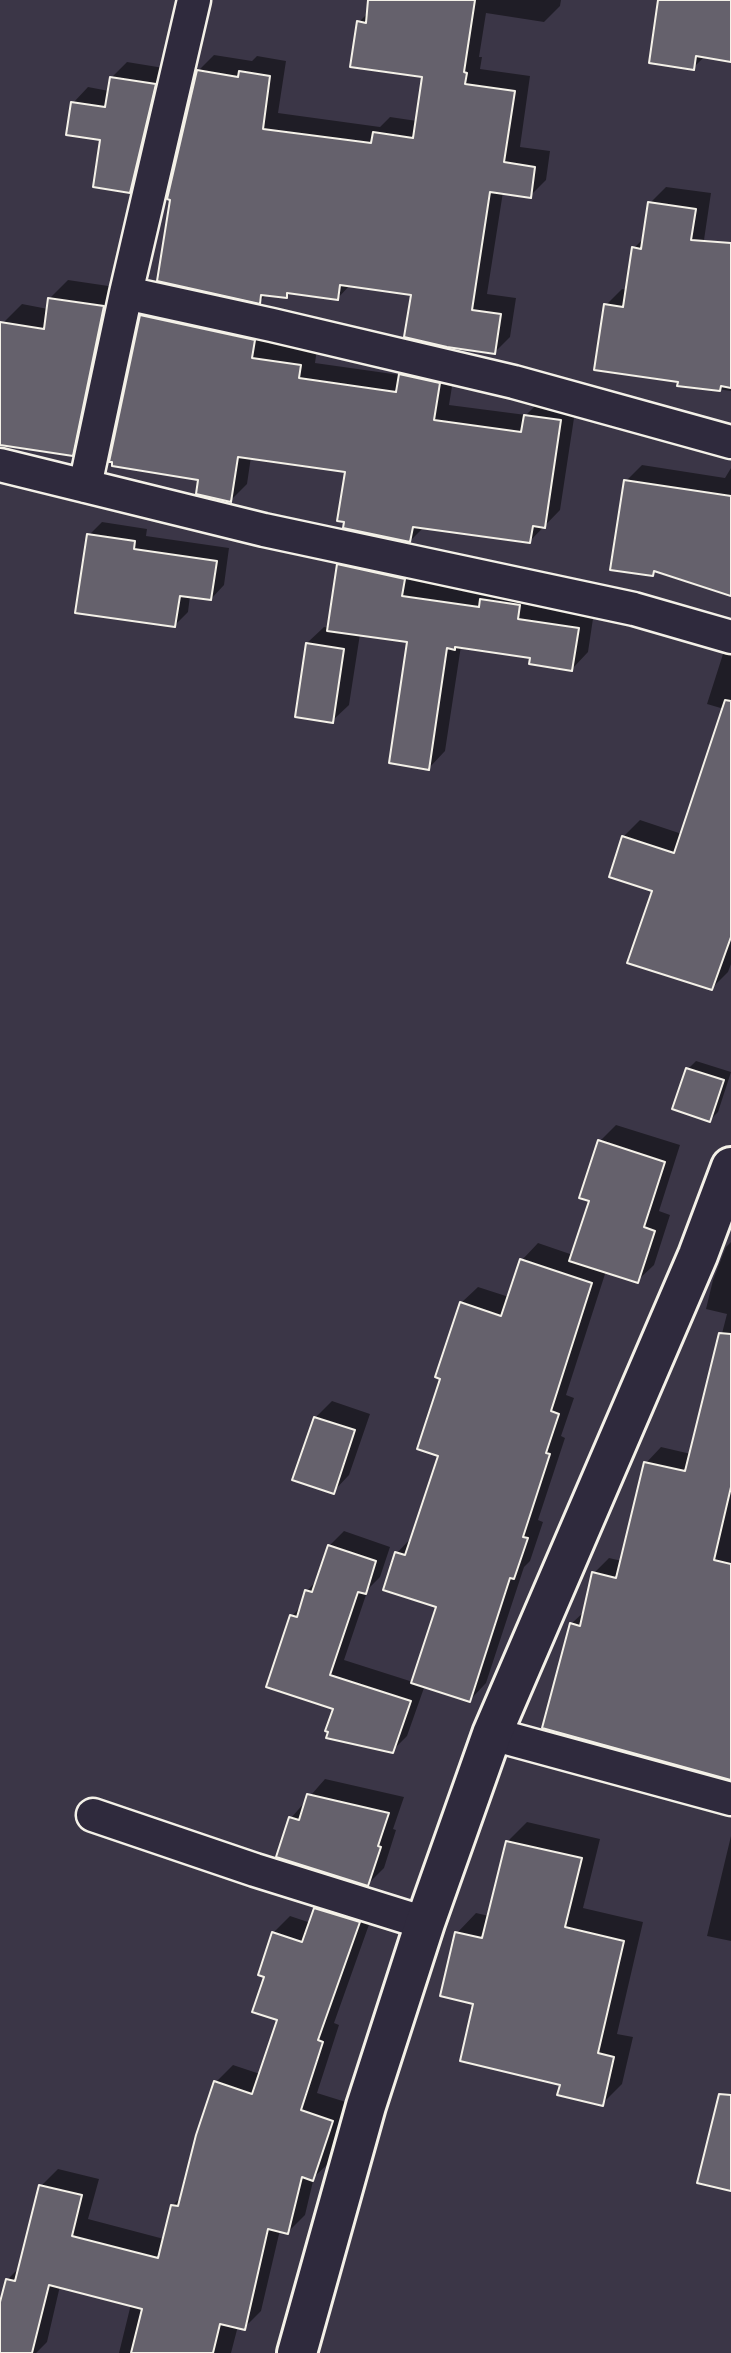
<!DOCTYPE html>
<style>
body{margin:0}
canvas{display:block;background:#3b3647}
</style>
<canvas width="731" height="2353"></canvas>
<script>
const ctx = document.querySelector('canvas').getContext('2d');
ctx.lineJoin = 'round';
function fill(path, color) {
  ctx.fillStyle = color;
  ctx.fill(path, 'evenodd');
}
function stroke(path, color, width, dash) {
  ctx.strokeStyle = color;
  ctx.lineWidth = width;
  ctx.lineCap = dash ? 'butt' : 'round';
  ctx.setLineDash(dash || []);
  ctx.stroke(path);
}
fill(new Path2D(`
 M371 0H561L560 6 544 22 486 13 479 57H482L480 69 530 76 520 147 550 151 546 180 530 196 503 192 487 294 516 298 510 337 494 353 413 294 351 284 337 299 291 292 286 297 267 294 259 302 198 71 214 55 252 61 257 56 286 61 278 113 380 127 390 117 417 121 424 76 359 22 369 12Z
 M660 0H731V60L705 56 693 68Z
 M127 62 170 69 145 176 130 191 102 139 73 103 88 87 109 91 112 77Z
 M666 187 711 193 704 240 731 244V391L679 384 680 381 606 305 622 289 628 290 634 248 645 237 650 203Z
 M68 280 122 288 90 436 72 454 0 444V345L3 323 22 304 48 309 50 298Z
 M158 300 270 324 267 342 317 349 315 363 400 375 416 359 455 368 449 405 526 415 542 399 576 405 560 510 530 541 424 527 410 541 347 470 251 457 247 484 231 500 200 479 142 316Z
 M642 465 725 478 731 468V594L657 570 653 574 626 481Z
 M102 522 147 529 146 536 229 548 224 585 211 599 190 596 188 612 175 625 89 535Z
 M355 549 420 563 418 580 491 591 594 612 588 652 572 669 532 656 461 646 445 751 429 768 409 641 360 634 349 705 332 721 307 643 324 627 329 628 339 565Z
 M731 646V964L728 972 712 988 654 890 611 876 624 836 640 820 682 834 724 709 707 704 723 654Z
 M696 1061 731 1072 718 1112 710 1120 688 1069Z
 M616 1125 680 1145 659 1211 670 1215 654 1265 637 1281 606 1271 566 1395 574 1398 561 1436 565 1438 538 1520 543 1522 530 1561 524 1567 486 1683 470 1700 425 1685 407 1736 392 1751 335 1707 292 1616 302 1605 307 1591 318 1579 329 1546 344 1531 390 1547 380 1577 368 1589 344 1660 413 1682 438 1606 397 1553 413 1536 440 1455 442 1378 461 1303 478 1287 509 1297 522 1260 538 1243 573 1255 591 1200 600 1141Z
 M731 1242V1779L571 1624 586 1610 594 1573 609 1558 622 1561 646 1463 661 1447 691 1454 727 1314 706 1309 713 1280 726 1247Z
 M332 1401 370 1414 349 1475 333 1492 315 1418Z
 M325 1779 404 1797 393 1829 396 1830 384 1868 368 1884 291 1818Z
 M527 1822 600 1839 583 1908 643 1922 617 2034 633 2037 622 2084 602 2104 562 2084 475 2003 457 1933 476 1913 489 1916 507 1842Z
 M731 1836V1941L707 1936Z
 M332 1891 376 1905 334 2023 339 2025 317 2093 349 2103 330 2162 314 2177 305 2215 288 2232 280 2230 261 2311 244 2328 238 2326 231 2353H119L131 2304 60 2286 47 2342 36 2353 0 2352V2309L7 2280 20 2267 41 2186 58 2169 99 2179 88 2219 164 2239 172 2206 182 2196 216 2082 233 2065 260 2074 279 2019 266 1976 273 1933 290 1916 311 1923 315 1908Z`), '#0007');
const building = new Path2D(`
 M368 0H475L464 72 467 73 465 84 515 91 504 162 535 167 531 198 490 192 472 310 501 314 495 354 447 347 404 337 411 295 340 285 338 300 287 293V298L261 295 260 304 157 281 170 200 167 199 197 70 238 77 239 71 270 76 263 129 371 143 373 132 413 138 422 77 350 67 357 21 366 23Z
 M658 0H731V62L696 56 694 70 649 63Z
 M110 77 156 84 130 193 93 187 100 140 66 135 71 102 105 107Z
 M648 202 696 209 691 240 731 243V388L721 386 720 391 677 386 678 382 594 370 604 304 623 307 632 247 641 249Z
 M48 298 104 306 73 456 0 445V322L44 329Z
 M140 315 255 340 252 358 301 365 299 378 396 392 399 374 440 383 434 420 521 432 524 415 561 420 545 528 533 526 530 543 413 527 410 542 343 528 344 522 337 521 345 472 238 457 231 502 196 494 198 480 112 466V462H109Z
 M624 480 731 496V596L654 571 653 576 610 570Z
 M87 534 135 541 134 549 217 561 211 600 180 596 175 627 75 613Z
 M337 564 405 579 402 596 479 607 480 599 520 605 518 619 579 628 572 671 529 664 530 658 455 647V650L447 648 429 770 389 763 407 642 327 631Z
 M306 643 344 649 333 723 295 717Z
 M725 700 731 701V937L712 990 627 963 652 891 609 877 622 836 674 853Z
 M686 1068 724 1080 710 1122 672 1109Z
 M598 1140 665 1162 644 1227 655 1231 638 1283 569 1261 589 1201 579 1198Z
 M520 1259 592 1283 551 1411 559 1414 546 1453 550 1454 523 1537 528 1538 514 1579 510 1578 470 1702 411 1683 436 1607 383 1590 395 1552 405 1555 438 1456 417 1449 440 1379 435 1377 460 1302 501 1316Z
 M719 1333 731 1334V1487L714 1560 731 1564V1780L542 1728 570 1623 580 1626 592 1572 616 1578 644 1462 685 1471Z
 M314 1417 355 1430 334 1494 292 1480Z
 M328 1545 376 1561 366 1594 358 1592 330 1675 411 1701 393 1753 326 1738 328 1732 325 1731 333 1709 266 1687 290 1615 297 1617 305 1590 312 1592Z
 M307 1794 389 1813 378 1846 381 1847 368 1886 276 1857 289 1817 299 1820Z
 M506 1841 582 1858 565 1927 624 1941 598 2053 614 2057 603 2106 557 2095 560 2085 460 2061 473 2004 440 1996 455 1932 482 1938Z
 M314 1908 360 1922 318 2040 323 2042 301 2110 333 2121 313 2181 302 2177 288 2234 268 2229 245 2330 220 2324 213 2353H131L142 2309 49 2285 32 2353H0V2302L6 2279 15 2281 39 2185 82 2195 72 2236 158 2258 171 2205 178 2206 196 2135 214 2081 252 2094 277 2020 252 2012 264 1977 258 1975 272 1932 302 1942Z
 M719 2094 731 2095V2191L697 2183Z`);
fill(building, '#65616c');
stroke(building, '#f4f1e8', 2);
const minor = new Path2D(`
 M126 293 272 325 514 382 731 442
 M0 465 264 530 634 609 731 637
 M85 486 126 293 194 0
 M492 1734 731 1799
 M93 1815 255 1870 425 1923`);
const tertiary = new Path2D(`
 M297 2353 366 2106 425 1923 492 1734 698 1255 731 1167`);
stroke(minor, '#f4f1e8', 37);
stroke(tertiary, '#f4f1e8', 44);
stroke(minor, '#2f2a3d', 32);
stroke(tertiary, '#2f2a3d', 38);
</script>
